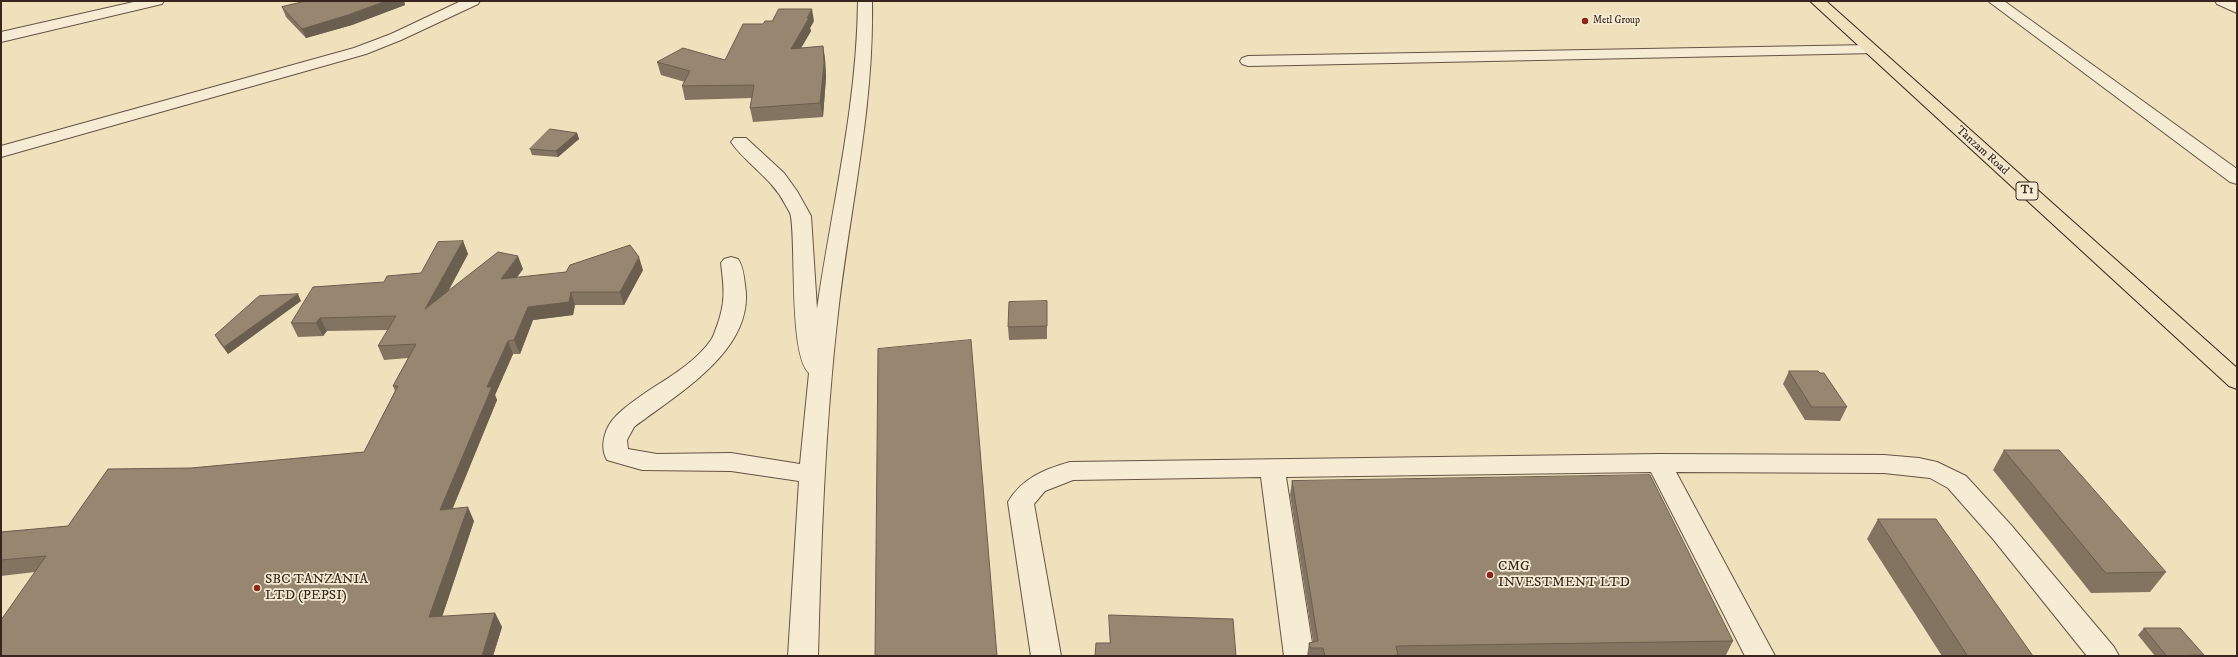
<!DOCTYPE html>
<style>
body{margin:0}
#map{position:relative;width:2238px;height:657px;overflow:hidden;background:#efe1bc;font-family:"IM FELL DW Pica",serif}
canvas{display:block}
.frame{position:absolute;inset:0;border:2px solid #38251d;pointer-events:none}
</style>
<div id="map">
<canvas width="2238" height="657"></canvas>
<div class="frame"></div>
</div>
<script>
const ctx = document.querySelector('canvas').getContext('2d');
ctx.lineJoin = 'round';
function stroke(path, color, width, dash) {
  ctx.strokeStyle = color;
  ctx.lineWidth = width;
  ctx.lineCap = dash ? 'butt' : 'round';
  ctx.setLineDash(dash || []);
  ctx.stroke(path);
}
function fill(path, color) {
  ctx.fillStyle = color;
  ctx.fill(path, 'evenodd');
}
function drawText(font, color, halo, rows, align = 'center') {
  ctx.font = font + ' "IM FELL DW Pica",serif';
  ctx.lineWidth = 3.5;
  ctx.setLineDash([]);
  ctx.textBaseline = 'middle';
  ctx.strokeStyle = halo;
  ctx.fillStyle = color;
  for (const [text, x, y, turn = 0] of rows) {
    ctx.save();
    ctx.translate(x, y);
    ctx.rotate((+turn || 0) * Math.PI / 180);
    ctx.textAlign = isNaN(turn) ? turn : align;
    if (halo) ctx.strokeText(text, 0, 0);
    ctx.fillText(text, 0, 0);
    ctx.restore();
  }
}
const minor = new Path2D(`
 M138 1H164L162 4 1 42V32Z
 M461 1H480L478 4 401 40 366 54 1 157V146L354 48 391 34Z
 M858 1H872C874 109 850 207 838 313 825 427 821 541 818 656H788L799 481 731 471 642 470 607 460C599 446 605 427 616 416 644 388 688 373 711 340 714 336 715 330 717 326 726 301 724 288 721 263L724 259 731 257 738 259C743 266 744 276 745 285 756 350 677 394 634 427L627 440 628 449 657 454 731 453 800 464 809 373C789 355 796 248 791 217 791 213 787 208 785 204 772 178 747 165 731 142L734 138H746L784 173 797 191 811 216 817 309C832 206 857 106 858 1Z
 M1988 1H2004L2237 169V184L2230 182Z
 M2215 1H2233L2237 3V13L2217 4Z
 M1870 45 1876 47 1878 50 1876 53 1248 66 1242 64 1240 61 1242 58 1248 56Z
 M1659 454 1884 455 1919 458 1937 462 1966 476 2011 525 2114 647 2119 656H2087L1993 539 1948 488 1930 478 1884 473 1676 472 1775 656H1745L1651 472 1286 477 1314 656H1284L1261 477 1073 480 1045 491 1034 504 1061 656H1031L1008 502C1022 478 1045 469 1070 462Z`);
const highway = new Path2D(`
 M1810 1H1826L2237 368V389L2229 386Z`);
stroke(minor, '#665445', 2);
stroke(highway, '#38251d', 2);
fill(minor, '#f5ecd3');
fill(highway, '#efe1bc');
fill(new Path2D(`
 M306 1H404L405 5 352 25 306 38 286 17 282 7Z
 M814 21 810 28 811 31 801 48 823 46 825 59 826 77 823 117 753 122 750 108 752 98 685 100 682 86 685 82 661 75 657 62 725 60 763 24Z
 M577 133 579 139 558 157 532 155 530 149Z
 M463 241 468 254 448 292 523 269 516 278 643 270 624 305H575L573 315 533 320 520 354H513L495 395 497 400 453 508 474 521 442 617 495 613 502 627 493 656H1L35 572 1 576V532L68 526 191 468 364 452 395 391 393 386 408 358 384 360 378 346 388 330 327 331 323 336 298 337 291 323 384 282 421 273Z
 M301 301 228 354 219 342 215 335Z
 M1047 301V339L1009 340 1008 327Z
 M1789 371 1847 407 1840 421 1805 420 1783 384Z
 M2004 450 2166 572 2150 592 2091 593 1993 470Z
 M1292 481 1733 641 1726 655 1685 656H1307L1309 643 1313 642 1290 495Z
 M1878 519 2033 656H1942L1867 539Z
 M2144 628 2204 655 2203 656H2155L2138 635Z`), '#827460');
fill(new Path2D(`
 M386 1H404L405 5 352 25 306 38 302 29Z
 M812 9 814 21 810 28 811 31 793 62 791 49Z
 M823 46 825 59 826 77 823 117 820 103Z
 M577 133 579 139 558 157 556 151Z
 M463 241 468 254 431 322 425 309Z
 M518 256 523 269 506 293 501 279Z
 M639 257 643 270 624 305 620 292Z
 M571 292 575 305 573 315 533 320 520 354 514 340 528 307Z
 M298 294 301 301 228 354 224 347Z
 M320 318 327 331 323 336 316 323Z
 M508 341 513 354 495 395 497 400 446 524 440 510 487 387Z
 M468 507 474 521 437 632 429 617Z
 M495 613 502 627 493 656H482Z`), '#6a5e4e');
const building = new Path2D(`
 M306 1H386L348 15 302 29 282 7Z
 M779 9H812L807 18H809L791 49 823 46 824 64 820 103 750 108 754 85 682 86 690 71 657 62 683 48 725 60 743 24H763L765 21H772Z
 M550 129 577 133 556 151 530 149Z
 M463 241 425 309 498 252 518 256 501 279 566 272 570 265 630 245 639 257 620 292H571L569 302 528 307 514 340 508 341 487 387H492L440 510 468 507 429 617 495 613 482 656H1V620L46 556 1 560V532L68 526 108 469 191 468 364 452 398 386H393L416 344 378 346 396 316 320 318 316 323H291L313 287 384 282 387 276 421 273 438 242Z
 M298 294 224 347 215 335 259 296Z
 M1047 301V326L1008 327 1009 302Z
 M971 340 997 656H875L878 349Z
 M1789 371H1818L1820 373H1824L1847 407H1812Z
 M2004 450H2059L2166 572 2106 573Z
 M1650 475 1733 641 1396 646 1398 656H1325L1323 648H1310L1309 643 1318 641 1292 481Z
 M1878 519H1936L2033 656H1968Z
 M1109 615 1233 619 1236 656H1095L1096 643H1110Z
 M2144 628H2180L2204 655 2167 656Z`);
fill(building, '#978770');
stroke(building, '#6a5e4e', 1);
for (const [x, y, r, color] of [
 [1585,21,4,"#8f2418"],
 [1490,575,4,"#8f2418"],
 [257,588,4,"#8f2418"]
]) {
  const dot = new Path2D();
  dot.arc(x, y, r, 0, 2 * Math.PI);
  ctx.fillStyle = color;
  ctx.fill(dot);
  stroke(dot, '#f5ecd3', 1.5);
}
drawText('10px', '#38251d', '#f5ecd3', [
 ["Metl Group",1593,21]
], 'left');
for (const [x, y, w] of [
 [2027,191,22]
]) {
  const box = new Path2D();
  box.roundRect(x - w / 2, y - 9, w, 18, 3);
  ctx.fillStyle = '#f5ecd3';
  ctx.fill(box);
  stroke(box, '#38251d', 1);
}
drawText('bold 11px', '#38251d', null, [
 ["T1",2027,191]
]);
drawText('12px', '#38251d', '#f5ecd3', [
 ["Tanzam Road",1982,151,42]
]);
drawText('14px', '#38251d', '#f5ecd3', [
 ["CMG",1498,567],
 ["INVESTMENT LTD",1498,583],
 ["SBC TANZANIA",265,580],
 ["LTD (PEPSI)",265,596]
], 'left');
</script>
